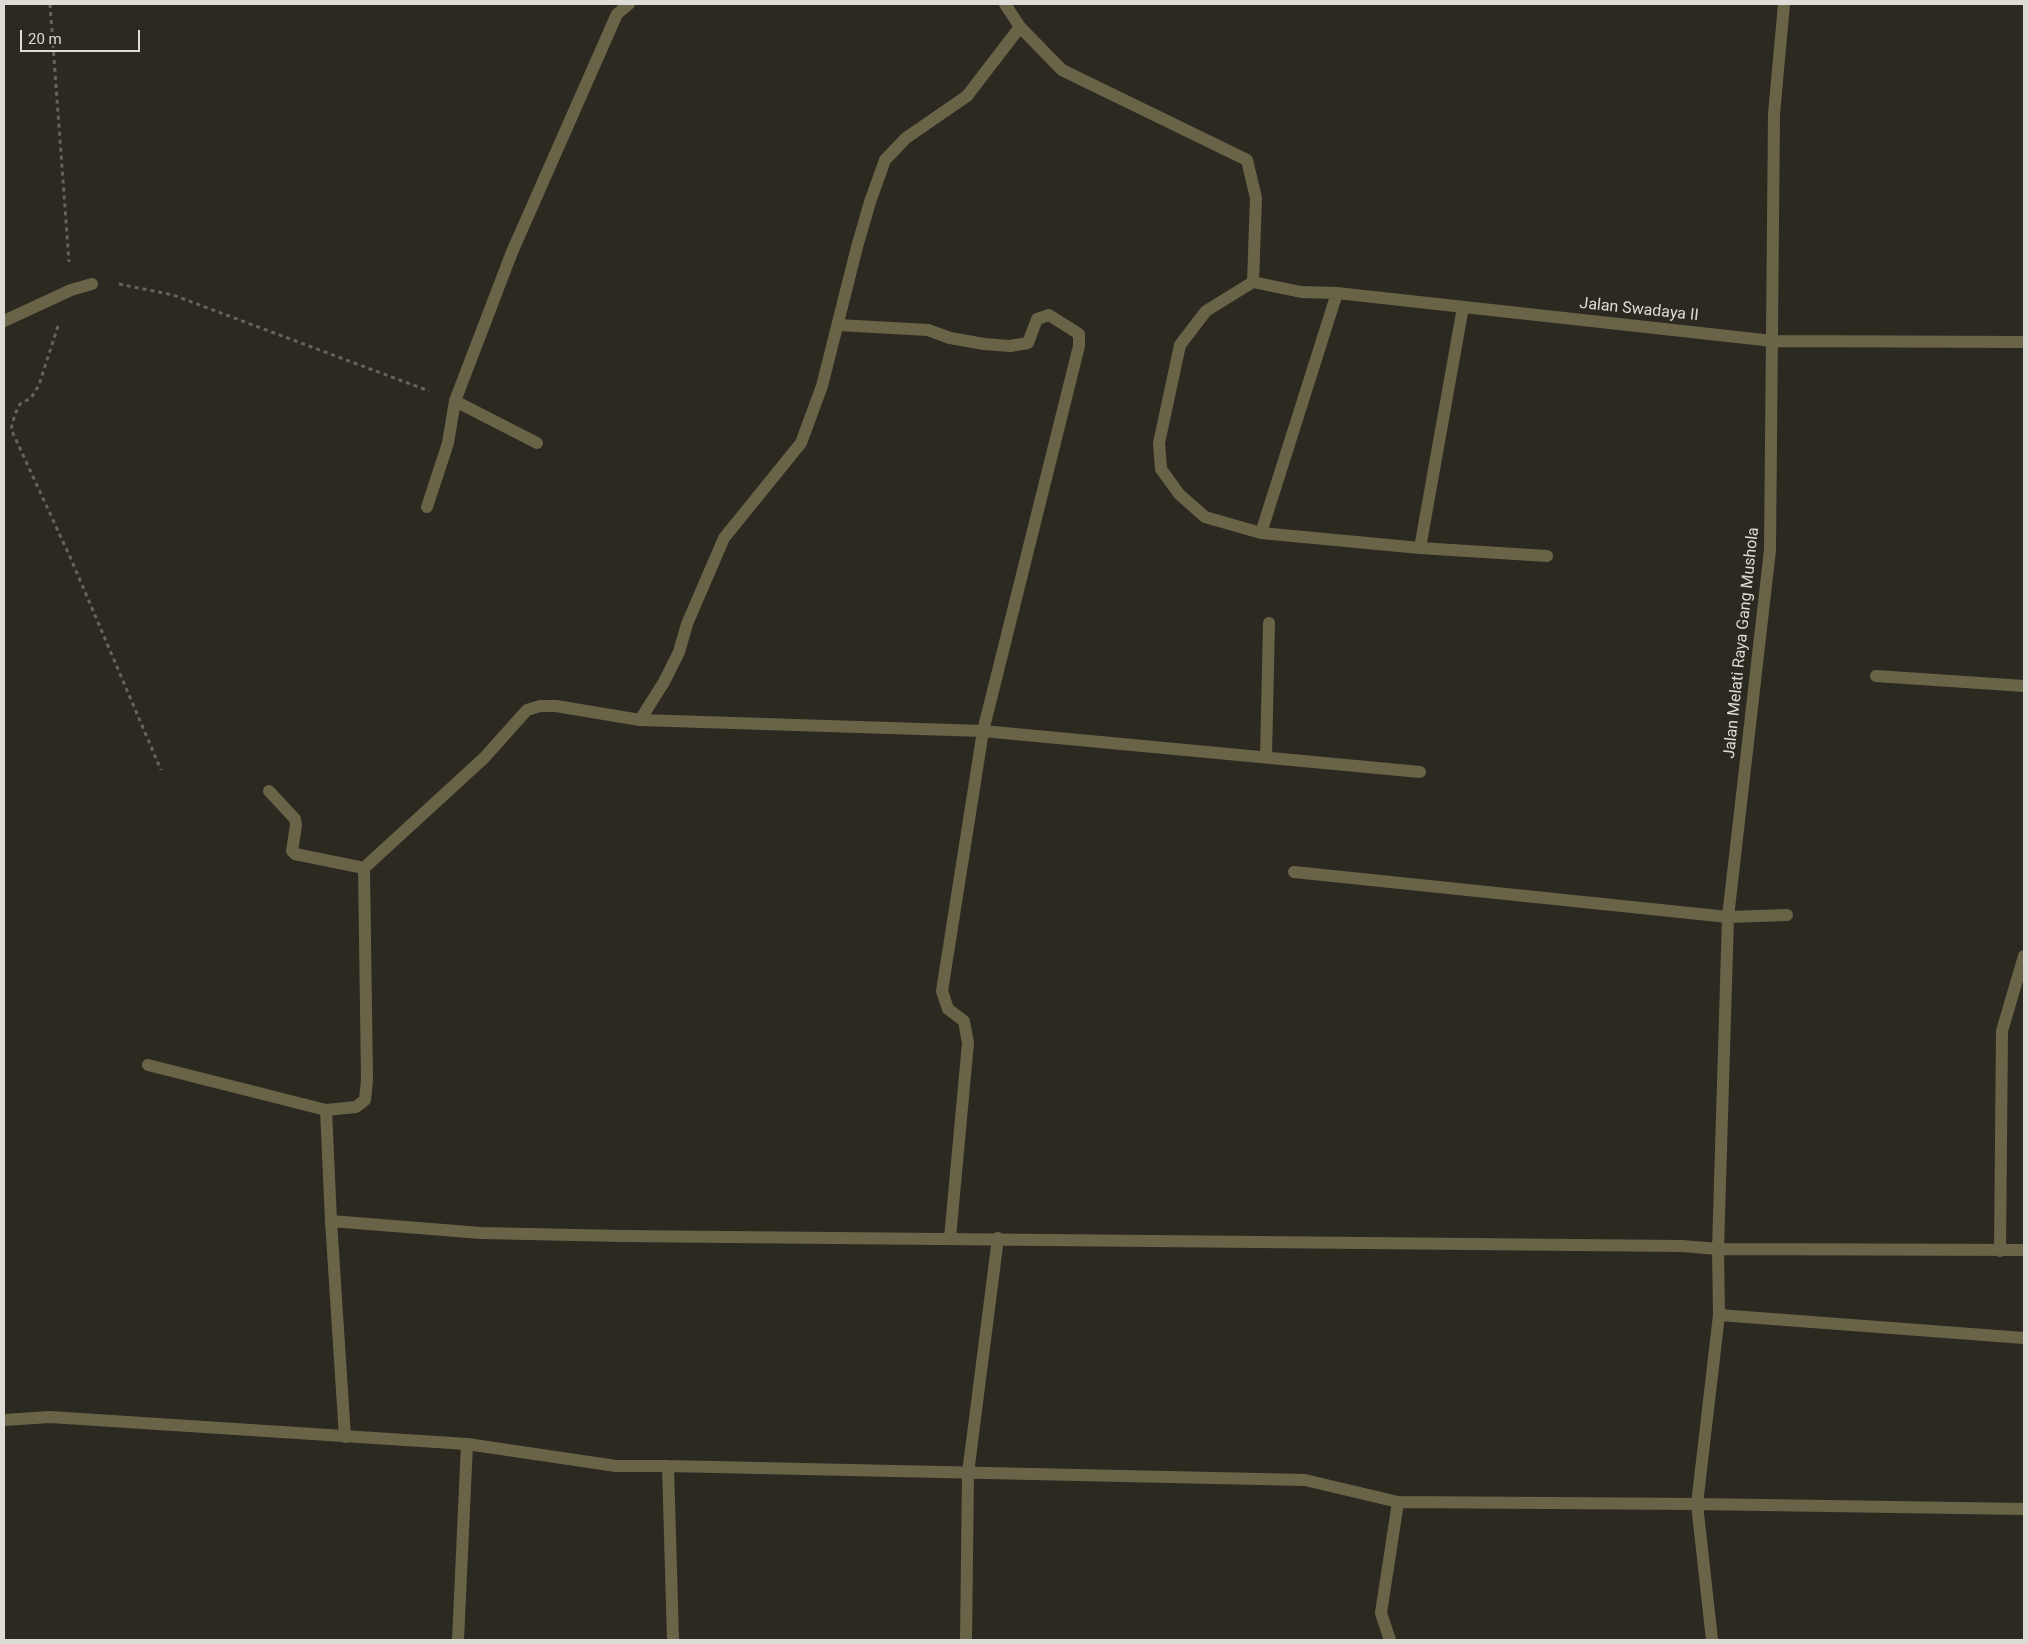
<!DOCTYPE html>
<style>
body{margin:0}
#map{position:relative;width:2028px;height:1644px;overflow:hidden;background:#2c2921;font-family:Roboto,sans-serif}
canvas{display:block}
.frame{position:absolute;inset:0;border:5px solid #dfdcd8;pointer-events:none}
.scale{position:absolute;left:20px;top:30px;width:120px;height:22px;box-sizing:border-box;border:2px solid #dfdcd8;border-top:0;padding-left:6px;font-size:15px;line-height:18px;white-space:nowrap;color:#dfdcd8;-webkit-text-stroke:4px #2c2921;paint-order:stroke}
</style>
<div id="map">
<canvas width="2028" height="1644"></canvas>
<div class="frame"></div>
<div class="scale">20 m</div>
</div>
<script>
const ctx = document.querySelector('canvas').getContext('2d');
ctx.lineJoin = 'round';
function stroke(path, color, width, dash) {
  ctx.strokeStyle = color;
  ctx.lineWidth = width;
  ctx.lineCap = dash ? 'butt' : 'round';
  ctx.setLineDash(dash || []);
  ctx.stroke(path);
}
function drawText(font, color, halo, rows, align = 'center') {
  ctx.font = font + ' Roboto,sans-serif';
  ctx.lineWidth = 5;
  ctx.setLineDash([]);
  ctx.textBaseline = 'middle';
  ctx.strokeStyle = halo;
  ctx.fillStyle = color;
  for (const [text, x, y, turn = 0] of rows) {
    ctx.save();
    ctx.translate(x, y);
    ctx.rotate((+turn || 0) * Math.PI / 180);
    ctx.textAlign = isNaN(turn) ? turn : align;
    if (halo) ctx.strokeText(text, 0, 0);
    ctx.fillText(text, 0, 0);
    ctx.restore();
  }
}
stroke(new Path2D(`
 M50 4 69 262
 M119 284 173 295 429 391
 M58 326 39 385 31 398 20 404 15 414 11 429 71 559 161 770`), '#66635c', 3, [4, 4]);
stroke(new Path2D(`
 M1005 4 1020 27 1062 70 1247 160 1256 198 1253 282
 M1253 282 1301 292 1337 293 1773 341 2024 342
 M1253 282 1206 311 1180 345 1159 443 1161 469 1179 494 1205 517 1261 533 1420 548 1547 556
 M4 321 71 290 92 284
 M838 325 928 330 950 338 984 344 1010 346 1028 343 1037 319 1049 315 1079 334V346L983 731 942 991 948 1009 964 1021 968 1043 950 1238
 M455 401 537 443
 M427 507 448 443 455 401 512 252 617 14 629 4
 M1261 533 1337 293
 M1420 548 1463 307
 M1876 676 2024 686
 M640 720 664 682 679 652 687 624 724 538 801 443 822 386 857 247 870 202 885 160 906 138 967 96 1020 27
 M1266 757 1269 623
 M269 791 295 819 296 825 292 851 295 854 364 868
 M1294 872 1728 917 1770 550 1774 114 1784 4
 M148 1065 326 1110 356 1107 365 1100 367 1080 364 868 484 758 527 710 540 706H556L640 720 983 731 1420 772
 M326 1110 331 1221 345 1437
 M331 1221 481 1233 622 1236 1682 1246 1718 1249 2024 1250
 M2000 1251 2002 1031 2024 956
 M1719 1315 2024 1338
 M4 1420 50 1417 467 1444 616 1466H668L1305 1480 1398 1502 1697 1504 2024 1509
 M668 1466 673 1640
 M458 1640 467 1444
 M966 1640 968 1473 998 1238
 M1390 1640 1381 1613 1398 1502
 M1712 1640 1697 1504 1719 1315 1718 1249 1728 917 1787 915`), '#696448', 12);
drawText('16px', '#dfdcd8', '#2c2921', [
 ["Jalan Swadaya II",1639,310,6],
 ["Jalan Melati Raya Gang Mushola",1742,643,-84]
]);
</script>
